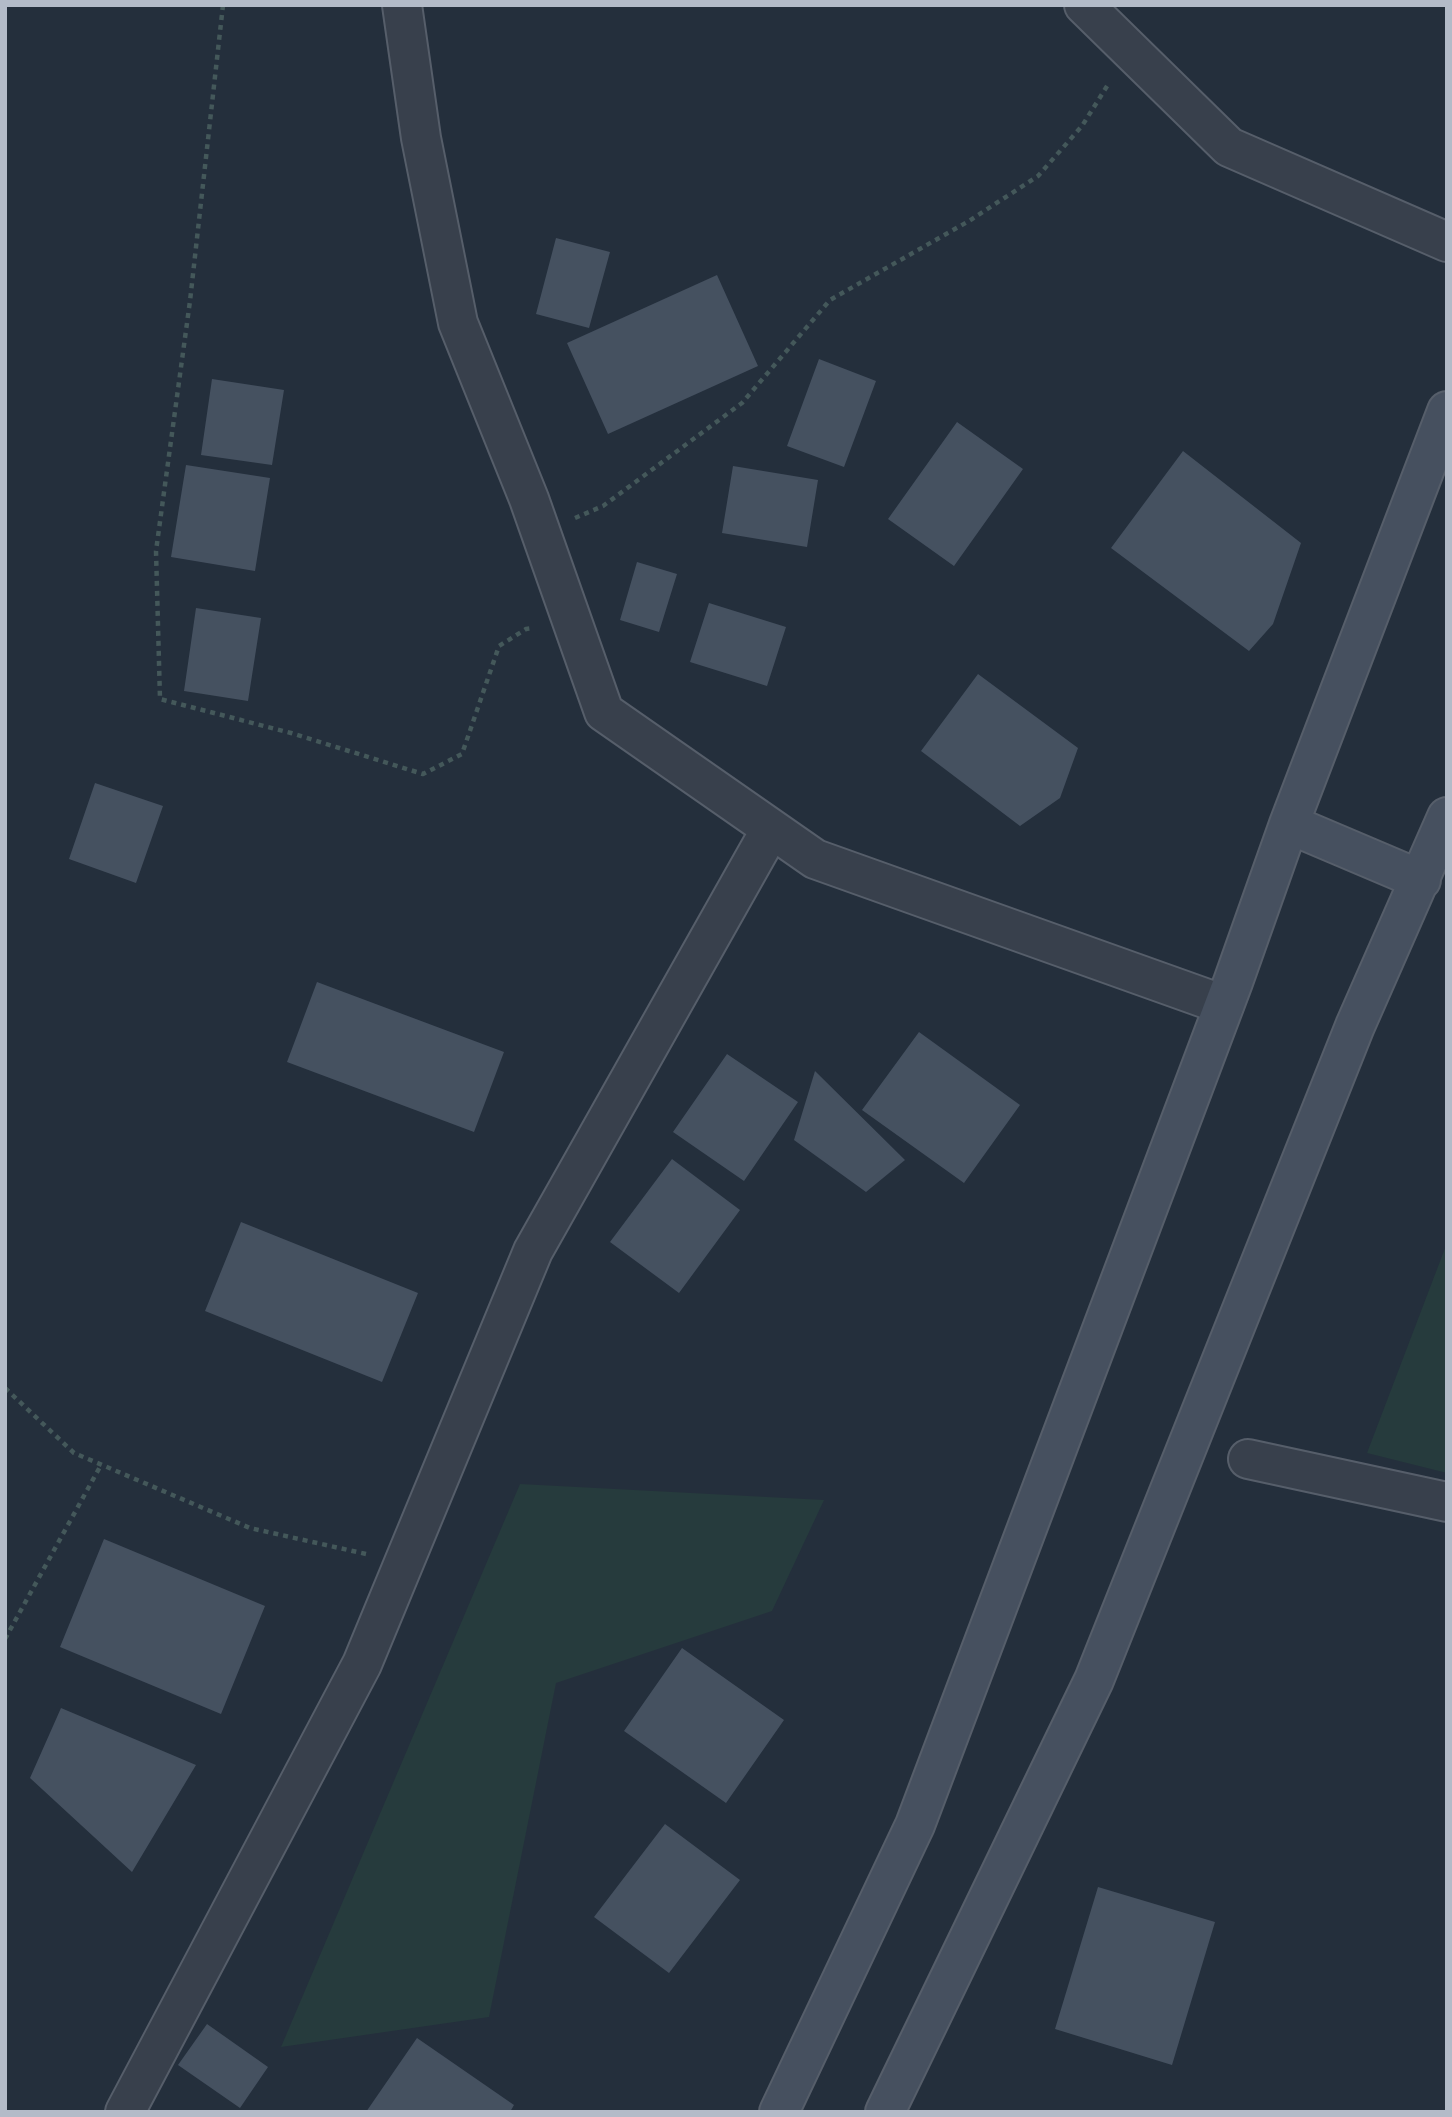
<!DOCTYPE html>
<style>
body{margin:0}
#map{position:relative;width:1452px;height:2117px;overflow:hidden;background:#242f3c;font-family:"PT Sans Narrow",sans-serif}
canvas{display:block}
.frame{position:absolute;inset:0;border:7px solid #b3bbc8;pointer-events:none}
</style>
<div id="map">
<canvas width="1452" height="2117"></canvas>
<div class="frame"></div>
</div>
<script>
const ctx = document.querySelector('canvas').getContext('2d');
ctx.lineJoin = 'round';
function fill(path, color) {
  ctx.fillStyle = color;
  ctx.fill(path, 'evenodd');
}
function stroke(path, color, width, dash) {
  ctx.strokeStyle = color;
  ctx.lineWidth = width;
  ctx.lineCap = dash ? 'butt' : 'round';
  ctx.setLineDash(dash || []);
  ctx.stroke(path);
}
fill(new Path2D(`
 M1447 1243V1473L1367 1453Z
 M520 1484 824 1500 772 1611 556 1683 489 2017 281 2047Z`), '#263b3d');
fill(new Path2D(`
 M556 238 610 252 589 328 536 314Z
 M717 275 758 366 608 434 567 343Z
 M819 359 876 381 844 467 787 446Z
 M212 379 284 390 272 465 201 455Z
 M957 422 1023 469 954 566 888 519Z
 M1183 451 1301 543 1273 624 1249 651 1111 548Z
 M186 465 270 478 255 571 171 557Z
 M733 466 818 480 807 547 722 533Z
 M637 562 677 574 659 632 620 620Z
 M709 603 786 627 767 686 690 662Z
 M196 608 261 618 248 701 184 691Z
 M978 674 1078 748 1060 798 1020 826 921 751Z
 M95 783 163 806 136 883 69 859Z
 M317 982 504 1052 474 1132 287 1062Z
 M919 1032 1020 1105 964 1183 862 1110Z
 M727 1054 798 1102 744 1181 673 1132Z
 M815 1071 905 1160 866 1192 794 1140Z
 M672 1159 740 1210 679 1293 610 1242Z
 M241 1222 418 1293 382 1382 205 1311Z
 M104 1539 265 1606 221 1714 60 1647Z
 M682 1648 784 1720 726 1803 624 1731Z
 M61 1708 196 1765 132 1872 30 1778Z
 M665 1824 740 1880 669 1973 594 1917Z
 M1098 1887 1215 1922 1172 2065 1055 2029Z
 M207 2024 268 2067 240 2108 178 2065Z
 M417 2038 514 2105 510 2112H366Z`), '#455160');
const street = new Path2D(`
 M402 5 421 138 458 323 529 499 604 712 815 859 1224 1005
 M1084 5 1229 147 1447 242
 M1248 1459 1447 1502
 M125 2112 362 1664 533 1251 771 829`);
const secondary = new Path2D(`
 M1289 824 1421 880
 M779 2112 915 1825 1233 982 1289 824 1447 411
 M885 2112 1094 1680 1355 1026 1447 817`);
stroke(street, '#565e6a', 42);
stroke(secondary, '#565e6a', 42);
stroke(new Path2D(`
 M223 5 190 301 156 551 160 699 291 733 423 774 462 754 499 646 526 629 534 628
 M575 518 603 506 742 403 830 300 969 221 1038 176 1082 126 1109 83
 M5 1388 74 1453 250 1528 366 1554
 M5 1639 101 1465`), '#44585a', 4.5, [5, 5]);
stroke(street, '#38404c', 38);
stroke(secondary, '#46505f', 38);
</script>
